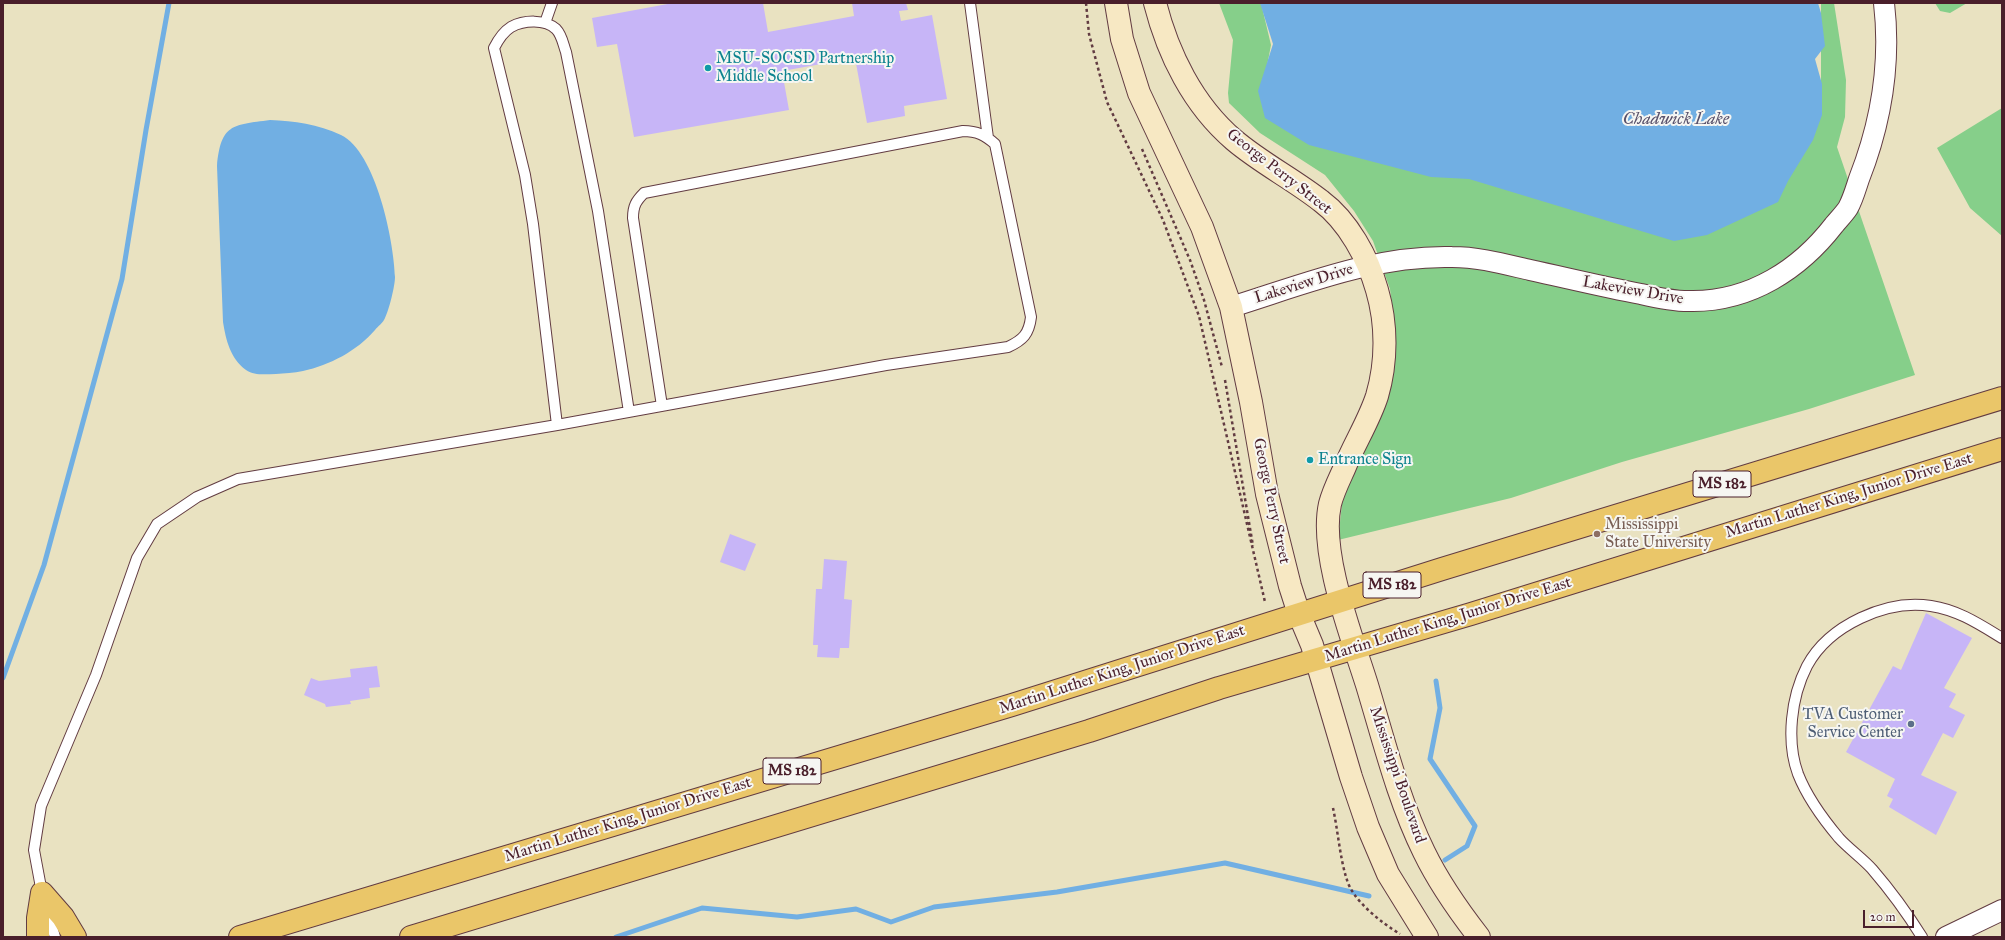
<!DOCTYPE html>
<style>
body{margin:0}
#map{position:relative;width:2005px;height:940px;overflow:hidden;background:#e9e2c1;font-family:"IM FELL Great Primer",serif}
canvas{display:block}
.frame{position:absolute;inset:0;border:4px solid #4a1f2b;pointer-events:none}
.scale{position:absolute;left:1863px;top:910px;width:51px;height:18px;box-sizing:border-box;border:2px solid #4a1f2b;border-top:0;padding-left:5px;font-size:12px;line-height:14px;white-space:nowrap;color:#4a1f2b;-webkit-text-stroke:3px #f6f6f2;paint-order:stroke}
</style>
<div id="map">
<canvas width="2005" height="940"></canvas>
<div class="frame"></div>
<div class="scale">20 m</div>
</div>
<script>
const ctx = document.querySelector('canvas').getContext('2d');
ctx.lineJoin = 'round';
function fill(path, color) {
  ctx.fillStyle = color;
  ctx.fill(path, 'evenodd');
}
function stroke(path, color, width, dash) {
  ctx.strokeStyle = color;
  ctx.lineWidth = width;
  ctx.lineCap = dash ? 'butt' : 'round';
  ctx.setLineDash(dash || []);
  ctx.stroke(path);
}
function drawText(font, color, halo, rows, align = 'center') {
  ctx.font = font + ' "IM FELL Great Primer",serif';
  ctx.lineWidth = 4;
  ctx.setLineDash([]);
  ctx.textBaseline = 'middle';
  ctx.strokeStyle = halo;
  ctx.fillStyle = color;
  for (const [text, x, y, turn = 0] of rows) {
    ctx.save();
    ctx.translate(x, y);
    ctx.rotate((+turn || 0) * Math.PI / 180);
    ctx.textAlign = isNaN(turn) ? turn : align;
    if (halo) ctx.strokeText(text, 0, 0);
    ctx.fillText(text, 0, 0);
    ctx.restore();
  }
}
fill(new Path2D(`
 M1219 3H1261L1271 45 1267 66 1821 113V3H1834L1846 80 1845 117 1837 147 1915 375 1809 409 1622 462 1511 498 1338 540 1342 504 1353 472 1390 391 1395 330 1390 289 1373 241 1354 211 1325 175 1260 133 1229 103 1228 93 1233 40Z
 M1935 3H1967L1950 13 1940 11Z
 M2002 108V236L1970 208 1937 148Z`), '#86cf8a');
fill(new Path2D(`
 M1260 3H1818L1821 13 1825 46 1815 59 1822 84V115L1813 140 1788 181 1778 202 1707 235 1674 241 1469 179 1431 177 1309 145 1265 118 1258 91 1273 44Z
 M270 120C294 121 318 124 341 135 376 152 394 241 395 277 395 286 389 310 385 318 383 323 378 326 375 330 357 351 330 365 303 371 294 373 284 373 276 374 266 374 255 376 246 370 230 358 226 340 223 322L217 166C221 124 232 125 270 120Z`), '#71afe3');
stroke(new Path2D(`
 M3 678 44 565 122 279 146 130 169 3
 M1436 681 1440 708 1430 759 1475 826 1467 846 1445 860
 M616 937 702 908 797 917 856 909 891 922 934 907 1057 892 1225 863 1369 896`), '#71afe3', 5);
fill(new Path2D(`
 M673 3H763L768 32 854 16 852 3H906L908 10 899 11 901 21 932 15 947 99 904 106 905 116 867 123 855 58 782 71 789 110 634 137 617 44 597 47 592 18Z
 M730 534 756 544 745 571 720 562Z
 M824 559 847 561 844 599 852 600 849 648H840L839 658 817 657 818 645H813L816 589H822Z
 M1926 613 1972 638 1944 688 1956 694 1949 707 1965 715 1953 738 1943 733 1921 775 1957 792 1936 835 1889 807 1893 799 1887 796 1895 779 1846 752 1893 666 1901 670Z
 M377 666 380 687 369 688 370 698 350 701 351 704 326 707 325 704 304 695 311 678 319 681 351 677 350 669Z`), '#c7b5f7');
const lane = new Path2D(`
 M970 3 988 138
 M545 23 552 3
 M557 425 533 224 525 175 494 48C498 40 503 32 511 27 524 20 545 19 556 29 562 35 563 44 566 52L598 211 629 412
 M55 937 42 893 34 850 41 806 96 675 137 558 157 524 197 497 238 479 557 425 886 365 1008 347C1023 340 1029 334 1031 317L995 144C985 135 977 131 963 131L644 193C636 201 633 206 633 218L662 406
 M1922 937C1907 913 1891 891 1872 869 1862 858 1849 849 1839 838 1823 819 1807 797 1798 774 1786 741 1791 697 1807 666 1829 625 1887 599 1931 606 1958 610 1979 624 2002 638`);
const street = new Path2D(`
 M1231 307C1305 284 1375 255 1452 257 1479 257 1504 264 1530 270 1567 278 1604 287 1641 294 1658 298 1676 302 1693 301 1751 301 1800 269 1834 225 1839 219 1844 214 1848 208 1853 199 1856 188 1859 179 1881 123 1891 63 1884 3
 M1946 937 2002 910`);
const secondary = new Path2D(`
 M1116 3 1122 39 1139 93 1202 227 1231 307 1251 402 1267 494 1290 586 1299 614 1312 645 1351 777 1368 827 1388 874 1427 937
 M1155 3C1168 54 1193 105 1234 140 1261 163 1293 179 1321 201 1348 221 1368 258 1377 290 1387 324 1387 362 1377 396 1369 421 1354 444 1344 469 1339 480 1333 492 1330 504 1319 553 1352 637 1367 685 1384 741 1398 799 1424 852 1439 883 1458 910 1479 937`);
const primary = new Path2D(`
 M42 893 63 917 75 937
 M38 937V918L42 893
 M240 937 1012 705 1442 569 2002 398
 M411 937 1089 731 1219 688 1471 614 2002 449`);
stroke(lane, '#623c42', 12);
stroke(street, '#623c42', 22);
stroke(secondary, '#623c42', 24);
stroke(primary, '#623c42', 24);
stroke(new Path2D(`
 M1086 3 1089 34 1107 102 1163 220 1199 316 1265 602
 M1142 149 1190 260 1204 300 1222 367
 M1225 380 1253 546
 M1333 808C1338 831 1340 859 1347 880 1353 901 1382 923 1400 934`), '#623c42', 2.5, [3, 3]);
stroke(lane, '#fff', 10);
stroke(street, '#fff', 20);
stroke(secondary, '#f7e8c3', 22);
stroke(primary, '#eac669', 22);
for (const [x, y, r, color] of [
 [708,68,4,"#0f9aa8"],
 [1310,460,4,"#0f9aa8"],
 [1597,534,4,"#8d6e63"],
 [1911,724,4,"#5c6f8a"]
]) {
  const dot = new Path2D();
  dot.arc(x, y, r, 0, 2 * Math.PI);
  ctx.fillStyle = color;
  ctx.fill(dot);
  stroke(dot, '#f6f6f2', 1.5);
}
for (const [x, y, w] of [
 [1722,484,58],
 [1392,585,58],
 [792,771,58]
]) {
  const box = new Path2D();
  box.roundRect(x - w / 2, y - 13, w, 26, 3);
  ctx.fillStyle = '#f6f6f2';
  ctx.fill(box);
  stroke(box, '#4a1f2b', 1);
}
drawText('bold 15px', '#4a1f2b', null, [
 ["MS 182",1722,484],
 ["MS 182",1392,585],
 ["MS 182",792,771]
]);
drawText('16px', '#0d838f', '#f6f6f2', [
 ["MSU-SOCSD Partnership",716,59],
 ["Middle School",716,77],
 ["Entrance Sign",1318,460]
], 'left');
drawText('16px', '#4a1f2b', '#f6f6f2', [
 ["George Perry Street",1279,172,38],
 ["Lakeview Drive",1304,284,-17],
 ["Lakeview Drive",1633,291,10],
 ["Martin Luther King, Junior Drive East",1849,496,-17],
 ["George Perry Street",1271,501,78],
 ["Martin Luther King, Junior Drive East",1448,620,-17],
 ["Martin Luther King, Junior Drive East",1122,670,-18],
 ["Mississippi Boulevard",1397,775,71],
 ["Martin Luther King, Junior Drive East",628,820,-17]
]);
drawText('16px', '#785e54', '#f6f6f2', [
 ["Mississippi",1605,525],
 ["State University",1605,543]
], 'left');
drawText('16px', '#4e5e75', '#f6f6f2', [
 ["TVA Customer",1903,715],
 ["Service Center",1903,733]
], 'right');
drawText('italic 17px', '#58516b', '#f6f6f2', [
 ["Chadwick Lake",1676,120]
]);
</script>
